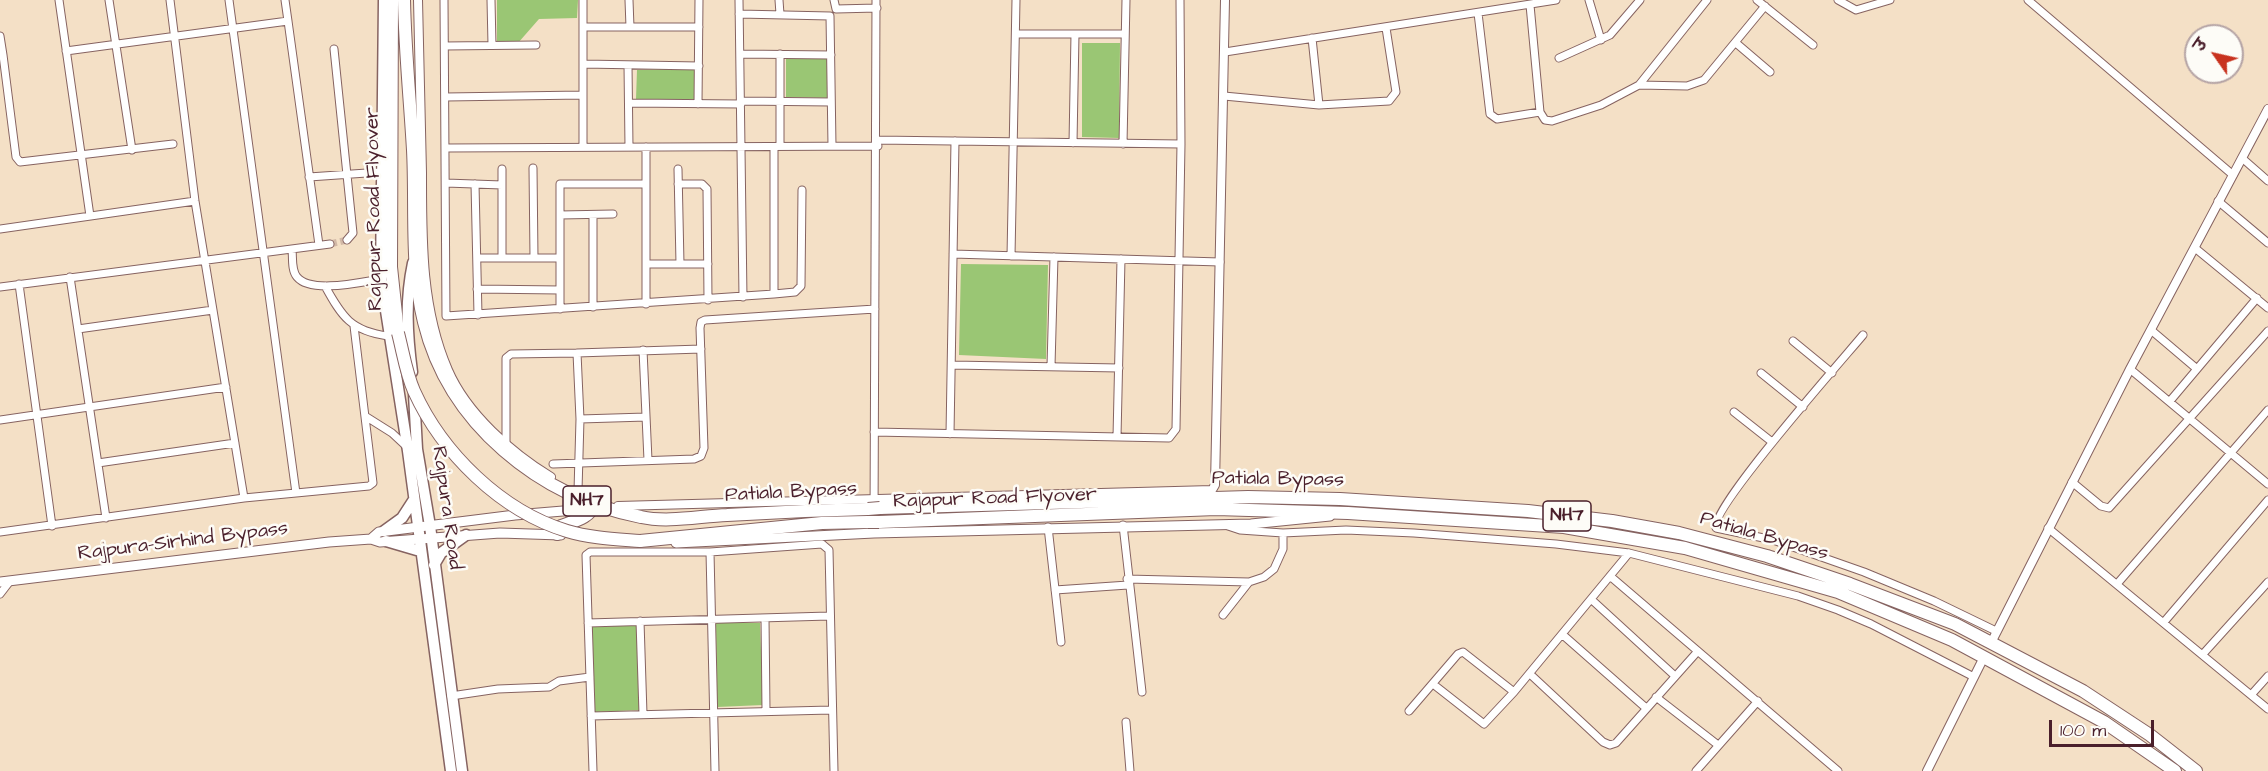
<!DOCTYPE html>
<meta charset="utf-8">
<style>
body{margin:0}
#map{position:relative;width:2268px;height:771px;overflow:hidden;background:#f4e0c6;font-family:"Architects Daughter","Playpen Sans Deva",sans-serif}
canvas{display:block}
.north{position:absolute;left:2184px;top:24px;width:60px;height:60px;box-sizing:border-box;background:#fdfcf7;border:2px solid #b5a4a5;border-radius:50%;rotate:304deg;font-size:16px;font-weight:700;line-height:24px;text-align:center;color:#4a1f2b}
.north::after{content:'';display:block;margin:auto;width:21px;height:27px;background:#c8321e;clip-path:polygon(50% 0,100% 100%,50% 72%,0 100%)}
.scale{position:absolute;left:2049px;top:720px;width:105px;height:27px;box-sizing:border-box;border:3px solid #4a1f2b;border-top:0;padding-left:8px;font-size:18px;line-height:21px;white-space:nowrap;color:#4a1f2b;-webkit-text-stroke:4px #fdfcf7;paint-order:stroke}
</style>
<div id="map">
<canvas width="2268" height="771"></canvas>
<div class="north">उ</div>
<div class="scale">100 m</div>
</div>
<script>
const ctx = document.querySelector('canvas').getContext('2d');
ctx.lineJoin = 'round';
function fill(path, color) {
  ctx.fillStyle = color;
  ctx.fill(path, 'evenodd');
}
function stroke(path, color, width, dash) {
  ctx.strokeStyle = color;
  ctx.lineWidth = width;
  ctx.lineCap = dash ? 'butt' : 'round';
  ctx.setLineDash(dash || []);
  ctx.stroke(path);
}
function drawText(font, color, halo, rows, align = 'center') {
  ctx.font = font + ' "Architects Daughter",sans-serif';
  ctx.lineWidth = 5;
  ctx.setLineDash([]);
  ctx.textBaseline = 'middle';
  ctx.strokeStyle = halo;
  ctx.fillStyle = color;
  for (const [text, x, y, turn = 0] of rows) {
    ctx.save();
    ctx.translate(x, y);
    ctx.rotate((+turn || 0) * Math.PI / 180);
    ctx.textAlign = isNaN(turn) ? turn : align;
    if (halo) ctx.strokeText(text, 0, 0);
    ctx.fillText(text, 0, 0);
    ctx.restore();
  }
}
fill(new Path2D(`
 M497 0H578L577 18 539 19 518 43H497Z
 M1082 43H1120L1119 138 1082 137Z
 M786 59H828V98L786 97Z
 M697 68V99H636L637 70Z
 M961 264 1048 265 1046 359 959 355Z
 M716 623H760L763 705 717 707Z
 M638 625 640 710 595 712 592 627Z`), '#9ac674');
stroke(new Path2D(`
 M330 244 347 240`), '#d2b9a7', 7, [7, 3.5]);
const minor = new Path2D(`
 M59 0 90 216
 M109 0 132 150
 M229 0 296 493
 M285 0 288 21
 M444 0 446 316 774 294V147
 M491 0 492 45
 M583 0V147
 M629 0 630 27
 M739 0 743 297
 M779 0 780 14
 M834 0 836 9 877 8
 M1589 0 1601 40
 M1757 0 1813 45
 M1838 0 1856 10 1890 0
 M2028 0 2233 175
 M1478 13 1490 114 1497 119 1540 112 1530 5
 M739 14 830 16 832 146
 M583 27H699
 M1016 34H1125
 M0 36 3 55
 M1312 38 1319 105
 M1736 43 1770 72
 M445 46 536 45
 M334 49 353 233 347 240
 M66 51 288 21 319 245
 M1225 52 1556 0
 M740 54 831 55
 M780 54V146
 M0 55H3L16 157 20 162 173 144
 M1559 58 1610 35 1640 0
 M583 64 699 66
 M628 65 629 147
 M1639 85 1707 0
 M1224 96 1319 105 1389 101 1396 92 1386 28
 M446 97 583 95
 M741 101 831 102
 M629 103 741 104
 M698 104 699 0
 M1540 112 1545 120 1552 121 1601 105 1639 85 1687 86 1704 80 1765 6
 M877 140 1181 144 1180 0
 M1073 143 1075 34
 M1123 144 1126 0
 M646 147V304
 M446 148 878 146
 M2242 158 2268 181
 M533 168 534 258
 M678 169 680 264
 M309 177 381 172
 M446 183 502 185V258H560
 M475 184 478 315
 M678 184H702L707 189 708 300
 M502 185V169
 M2218 201 2268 243
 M560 215 613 214
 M593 215V307
 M0 229 195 201
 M2195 248 2268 308
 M292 249C293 257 291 270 297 277 311 294 361 282 381 279
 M953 254 1220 262
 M1011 256 1016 0
 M477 258H502
 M646 264H708
 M70 277 106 518
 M19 284 52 526
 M325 286C342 317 351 331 388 336
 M0 287 330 244
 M477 289 560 290
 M774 294 795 292 801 286 802 190
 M560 309V184H646
 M78 329 213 310
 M2151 330 2197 369
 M1863 335C1843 359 1710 509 1716 528L1773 540 1864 572 1934 601 1996 631
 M1793 341 1832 373
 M643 350 648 460
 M952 365 1119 368
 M1051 366 1054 257
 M2130 369 2268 484
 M1761 373 1803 407
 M2170 401 2257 298
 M1734 412 1772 442
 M365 416 392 433 407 447
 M580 419 646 417
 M0 420 226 387
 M874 432 1169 438 1176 429 1181 144
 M950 434 955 141
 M1117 437 1121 259
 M506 443V358L511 354 577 353
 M98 463 235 443
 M553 464 694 459 701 456 704 448 700 328 701 322 705 320 875 309
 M2072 482 2101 506 2109 508 2268 331
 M578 491 580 419 577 353 701 349
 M244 498 369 486 373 483 354 326
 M874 525 876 0
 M1123 525 1142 692
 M1228 526 1240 530 1283 533 1346 530 1414 533 1556 544 1629 553 1798 596 1838 610 1871 624 1974 677
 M1048 527 1061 642
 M2048 528 2268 709
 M0 532 244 498 195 201 170 0
 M710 552 715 771
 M1610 576 1838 771
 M1127 579 1249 582
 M2117 584 2268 410
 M1055 590 1128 585
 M0 594 10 581
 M1592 600 1675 676
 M1223 615 1249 582 1264 577 1274 569 1283 549V533
 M765 618 766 710
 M640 621 643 714
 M2164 622 2268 500
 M588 623 829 616
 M1563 635 1646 708
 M2203 654 2268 582
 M1530 674 1603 742 1610 745 1616 743 1698 651
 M1433 684 1484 724 1514 692
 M2251 695 2268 676
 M451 696 498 689 549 687 559 681 590 677
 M1656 697 1718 745
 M1409 711 1458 654 1463 652 1514 692 1629 553
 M591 716 831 710
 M1126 722 1130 771
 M593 771 586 555 590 552H710L822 544 829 550 834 771
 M1696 771 1758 701`);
const tertiary = new Path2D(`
 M418 0C419 58 421 115 422 173 422 239 421 308 448 370 467 414 512 453 551 477
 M618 506 1212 490 1215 485 1225 0
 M1993 639 2130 369 2268 109
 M1927 771 1981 663`);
const secondary = new Path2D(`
 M371 539 379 532 515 515 575 510 589 502
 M676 543 874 533 1251 524 1330 516
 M0 582 329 542 371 539 380 542 500 533 561 535`);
const primary = new Path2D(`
 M384 0 381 279 408 451 451 771
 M412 372C407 334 405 301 413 263
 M414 394 417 449 430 526 462 771
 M384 531 402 518 413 501
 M386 541 420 551
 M434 565 441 553 466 535`);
const trunk = new Path2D(`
 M392 0 391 267 398 333
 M404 0C405 50 410 99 413 150 416 206 410 266 424 322 449 424 539 497 641 517 668 523 700 516 727 515 774 512 821 510 868 509
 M880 508 1248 497 1340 499 1528 511 1612 521 1679 533 1767 556 1850 584 1955 624 2083 691 2150 735 2196 771
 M879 522 1216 509 1348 513 1564 527 1685 548 1838 592 1952 640 2104 722 2175 771
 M557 534 561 526C574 521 590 518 595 504
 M640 541 822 523 868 522`);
stroke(minor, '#866361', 9);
stroke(tertiary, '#866361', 10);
stroke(secondary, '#866361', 11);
stroke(primary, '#866361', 13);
stroke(trunk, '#866361', 14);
stroke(minor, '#fff', 7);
stroke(tertiary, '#fff', 8);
stroke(secondary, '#fff', 9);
stroke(primary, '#fff', 10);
stroke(trunk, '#fff', 12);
const trunkBridge = new Path2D(`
 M398 333C403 352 406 373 414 391 442 453 501 511 567 531 590 538 615 539 640 541
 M868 509 880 508
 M868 522H879`);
stroke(trunkBridge, '#866361', 14, []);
stroke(trunkBridge, '#fff', 12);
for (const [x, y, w] of [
 [587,501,48],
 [1567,516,48]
]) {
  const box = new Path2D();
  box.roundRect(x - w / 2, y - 15, w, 30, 4.5);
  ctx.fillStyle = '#fdfcf7';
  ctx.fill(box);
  stroke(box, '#4a1f2b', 1.5);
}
drawText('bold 18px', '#4a1f2b', null, [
 ["NH7",587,501],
 ["NH7",1567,516]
]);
drawText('20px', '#4a1f2b', '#fdfcf7', [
 ["Rajapur Road Flyover",375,209,-91],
 ["Patiala Bypass",1278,480,1],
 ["Patiala Bypass",791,493,-3],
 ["Rajapur Road Flyover",995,499,-2],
 ["Rajpura Road",446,508,82],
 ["Patiala Bypass",1764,537,16],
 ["Rajpura-Sirhind Bypass",183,542,-7]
]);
</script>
